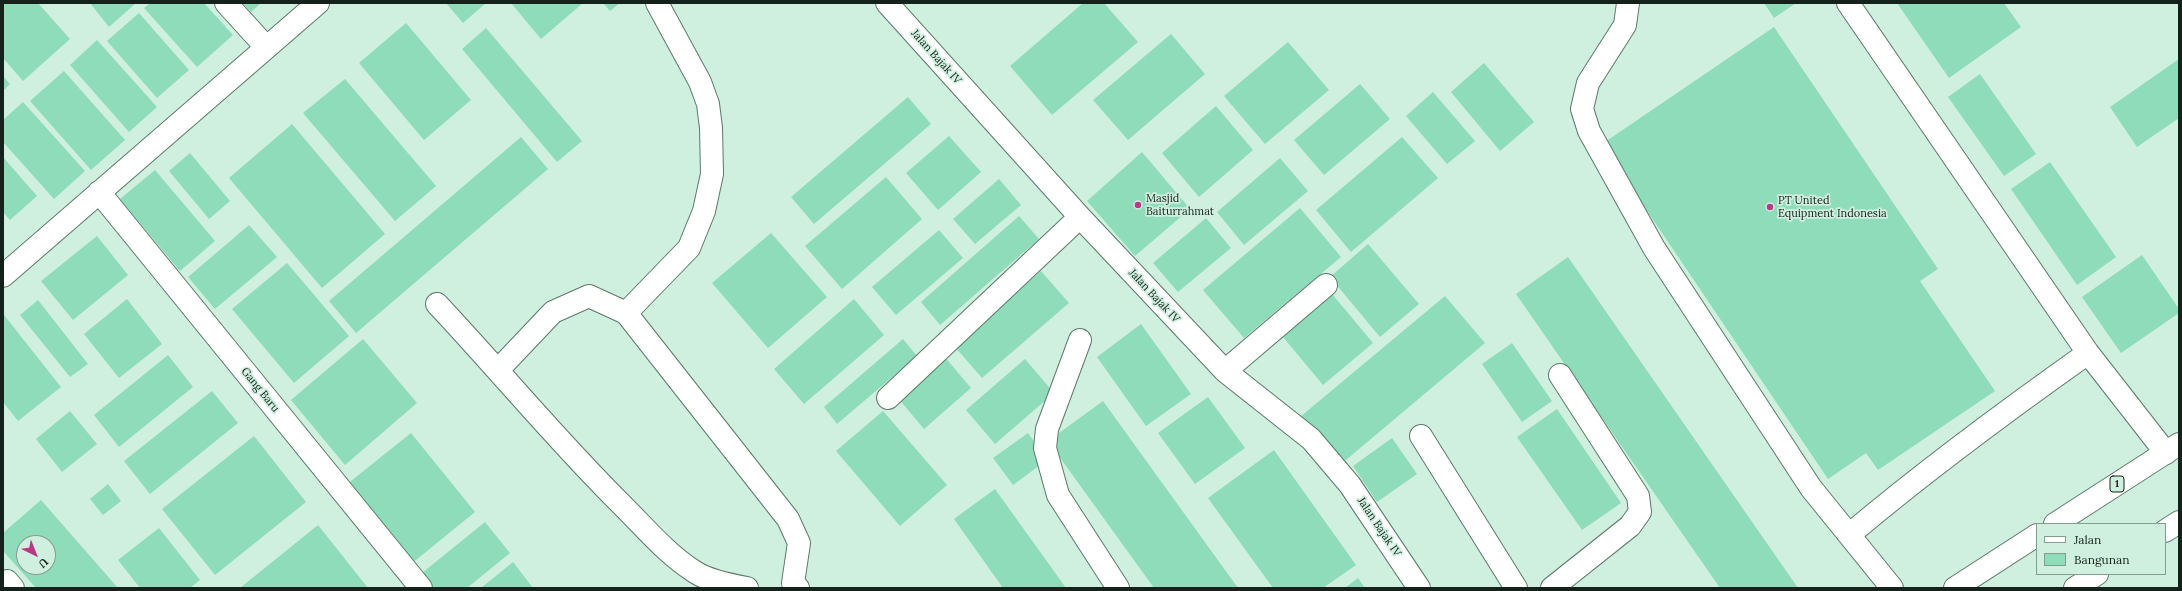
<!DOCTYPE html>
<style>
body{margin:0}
#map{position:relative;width:2182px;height:591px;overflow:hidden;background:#cfefdf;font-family:Lora,serif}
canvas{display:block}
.frame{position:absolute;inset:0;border:4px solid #15211b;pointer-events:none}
.legend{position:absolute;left:2036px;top:523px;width:130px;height:52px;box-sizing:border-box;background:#cfefdf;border:1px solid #859d91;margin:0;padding:5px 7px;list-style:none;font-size:12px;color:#15211b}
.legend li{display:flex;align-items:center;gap:8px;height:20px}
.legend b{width:20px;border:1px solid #859d91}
.north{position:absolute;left:16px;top:535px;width:40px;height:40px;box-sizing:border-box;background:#cfefdf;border:1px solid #859d91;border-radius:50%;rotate:137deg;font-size:11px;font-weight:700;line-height:16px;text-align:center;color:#15211b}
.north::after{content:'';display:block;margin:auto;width:14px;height:18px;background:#b83a87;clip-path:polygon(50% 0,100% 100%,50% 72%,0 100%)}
</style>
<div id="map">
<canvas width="2182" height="591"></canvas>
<div class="frame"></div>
<ul class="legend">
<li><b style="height:5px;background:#fff"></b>Jalan</li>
<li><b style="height:11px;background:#8fdcba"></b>Bangunan</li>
</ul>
<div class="north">U</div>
</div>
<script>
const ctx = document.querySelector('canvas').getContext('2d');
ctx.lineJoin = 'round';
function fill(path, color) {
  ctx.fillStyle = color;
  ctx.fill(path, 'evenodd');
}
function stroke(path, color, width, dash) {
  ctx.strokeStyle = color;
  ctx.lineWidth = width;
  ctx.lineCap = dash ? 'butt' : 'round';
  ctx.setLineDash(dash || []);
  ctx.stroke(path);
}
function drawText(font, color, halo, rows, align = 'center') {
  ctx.font = font + ' Lora,serif';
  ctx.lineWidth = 3.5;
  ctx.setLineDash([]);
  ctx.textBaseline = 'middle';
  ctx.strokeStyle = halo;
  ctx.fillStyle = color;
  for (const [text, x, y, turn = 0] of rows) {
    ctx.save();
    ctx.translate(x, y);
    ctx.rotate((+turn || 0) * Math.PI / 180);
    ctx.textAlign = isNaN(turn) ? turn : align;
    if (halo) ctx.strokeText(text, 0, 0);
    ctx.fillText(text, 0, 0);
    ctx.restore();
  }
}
fill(new Path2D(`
 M5 3H38L70 39 23 81 3 58V5Z
 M90 3H136L109 27Z
 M150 3H204L233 35 197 67 144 8Z
 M243 3H261L251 12Z
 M446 3H486L463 23Z
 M511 3H583L541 39Z
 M603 3H620L610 11Z
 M1083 3H1104L1138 42 1052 115 1010 66Z
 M1764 3H1796L1774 18Z
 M1897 3H2004L2021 27 1949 78Z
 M139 13 189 70 157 98 107 41Z
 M406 23 471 100 424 140 359 63Z
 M1774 27 1938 269 1920 281 1995 391 1878 470 1866 453 1828 479 1602 144Z
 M486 28 582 141 557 162 462 49Z
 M1171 34 1205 74 1128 140 1093 100Z
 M97 40 157 107 129 132 70 65Z
 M1288 42 1329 90 1265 144 1224 96Z
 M2179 59V118L2137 147 2110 107Z
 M1484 63 1534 122 1500 151 1451 92Z
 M64 71 125 140 91 170 30 101Z
 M1980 74 2036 154 2004 176 1948 97Z
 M3 76 10 84 3 91Z
 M345 79 436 186 395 221 303 113Z
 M1360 84 1390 119 1324 175 1294 140Z
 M1433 92 1475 141 1447 164 1406 116Z
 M908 97 931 124 814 224 791 197Z
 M23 102 85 171 54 199 3 142V120Z
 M1216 106 1253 150 1199 197 1162 153Z
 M292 124 385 234 322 288 229 178Z
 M949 136 981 172 938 210 906 173Z
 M521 137 548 169 356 333 329 301Z
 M1402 137 1438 178 1351 252 1316 210Z
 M1142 152 1190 209 1135 256 1087 201Z
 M190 153 230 201 209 219 169 171Z
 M3 157 37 196 10 220 3 212Z
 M1280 158 1308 191 1244 245 1217 212Z
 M2050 162 2116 257 2077 285 2011 189Z
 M155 170 215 241 180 271 120 199Z
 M886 177 922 219 842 289 805 246Z
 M999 179 1021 205 975 244 953 219Z
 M1300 208 1341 257 1244 338 1203 290Z
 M1019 216 1039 239 940 325 921 302Z
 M1206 218 1231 248 1178 292 1153 263Z
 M249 225 277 257 215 309 188 277Z
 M939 230 963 258 896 315 872 287Z
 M771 233 827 297 768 348 712 283Z
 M97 236 128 275 73 320 41 281Z
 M1368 244 1419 304 1380 337 1330 277Z
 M2142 255 2179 309V313L2121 353 2082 297Z
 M1568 257 1798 588H1720L1516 294Z
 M287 263 349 336 294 383 232 309Z
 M1041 271 1069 303 982 378 955 347Z
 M1328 289 1373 343 1323 385 1278 331Z
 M1445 296 1485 343 1340 465 1300 417Z
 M127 299 162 344 119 378 84 334Z
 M854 299 884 335 804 404 774 369Z
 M38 300 88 364 70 377 20 315Z
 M4 315 61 387 18 421 3 402Z
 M1141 324 1191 394 1146 426 1097 357Z
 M363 339 417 403 345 465 291 400Z
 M903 339 917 356 837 424 824 407Z
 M1512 343 1552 401 1522 422 1482 364Z
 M168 355 193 387 119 447 94 415Z
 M944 356 971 388 924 429 897 397Z
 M1025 359 1054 393 995 444 966 410Z
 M212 391 238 423 150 494 124 461Z
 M1208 397 1245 448 1195 484 1158 433Z
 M1103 401 1238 588H1154L1048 441Z
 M1557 409 1621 503 1582 530 1517 437Z
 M70 411 97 444 62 472 36 439Z
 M883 411 947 485 900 526 836 451Z
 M411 433 475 512 411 564 346 485Z
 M1028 433 1047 460 1013 485 993 458Z
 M254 436 306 502 215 575 162 509Z
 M1392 438 1417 474 1377 502 1353 466Z
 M1274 450 1356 565 1323 588H1273L1208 498Z
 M108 484 121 501 103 515 90 499Z
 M995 489 1066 588H1003L954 519Z
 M41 500 118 588H36L3 551V533ZM24 543H48V567H24Z
 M485 522 510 553 467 588H426L417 577Z
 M318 525 368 588H240Z
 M159 528 200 580 190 588H140L118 560Z
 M513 562 533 588H481Z
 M1358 578 1365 588H1345Z`), '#8fdcba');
const minor = new Path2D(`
 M226 3 266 47
 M887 3 1080 217 1225 371 1311 439 1350 485 1419 588
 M1628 3 1625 25 1588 83 1582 109 1589 131 1654 248 1811 488 1892 588
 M1848 3 2088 353 2166 453
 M99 192 421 588
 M3 276 318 3
 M437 304C500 371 558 442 624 507 646 529 668 555 695 572 709 581 730 585 747 588
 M626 313 689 248 704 211 712 174 711 128 708 104 700 82 657 3
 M1080 340 1047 429 1045 448 1058 495 1118 588
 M498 370 553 312 589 296 626 313 788 519 799 543 793 583 798 588
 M1225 371 1326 285
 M888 398 1080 217
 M1421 436 1516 588
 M1849 535C1926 470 2006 411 2088 353
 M7 581 13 588
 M1552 588 1630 526 1640 512 1638 496 1560 375`);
const highway = new Path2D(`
 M2055 524 2179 444
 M2165 531 2179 522
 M1955 588 2037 535
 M2075 588 2097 574`);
stroke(minor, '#5c796c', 24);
stroke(highway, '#5c796c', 24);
stroke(minor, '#fff', 22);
stroke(highway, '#fff', 22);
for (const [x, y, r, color] of [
 [1138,205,4,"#b83a87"],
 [1770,207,4,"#b83a87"]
]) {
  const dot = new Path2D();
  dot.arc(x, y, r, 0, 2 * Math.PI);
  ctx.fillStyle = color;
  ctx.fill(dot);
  stroke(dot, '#cfefdf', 1.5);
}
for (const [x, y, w] of [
 [2117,484,14]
]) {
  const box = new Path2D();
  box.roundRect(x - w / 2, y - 8, w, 16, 3);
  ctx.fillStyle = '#cfefdf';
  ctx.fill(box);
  stroke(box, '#15211b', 1);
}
drawText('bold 10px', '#15211b', null, [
 ["1",2117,484]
]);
drawText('11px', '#15211b', '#cfefdf', [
 ["Jalan Bajak IV",936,57,48],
 ["Jalan Bajak IV",1154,296,47],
 ["Gang Baru",260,390,51],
 ["Jalan Bajak IV",1379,527,56]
]);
drawText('11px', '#15211b', '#cfefdf', [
 ["Masjid",1146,199],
 ["Baiturrahmat",1146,212],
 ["PT United",1778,201],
 ["Equipment Indonesia",1778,214]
], 'left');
</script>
